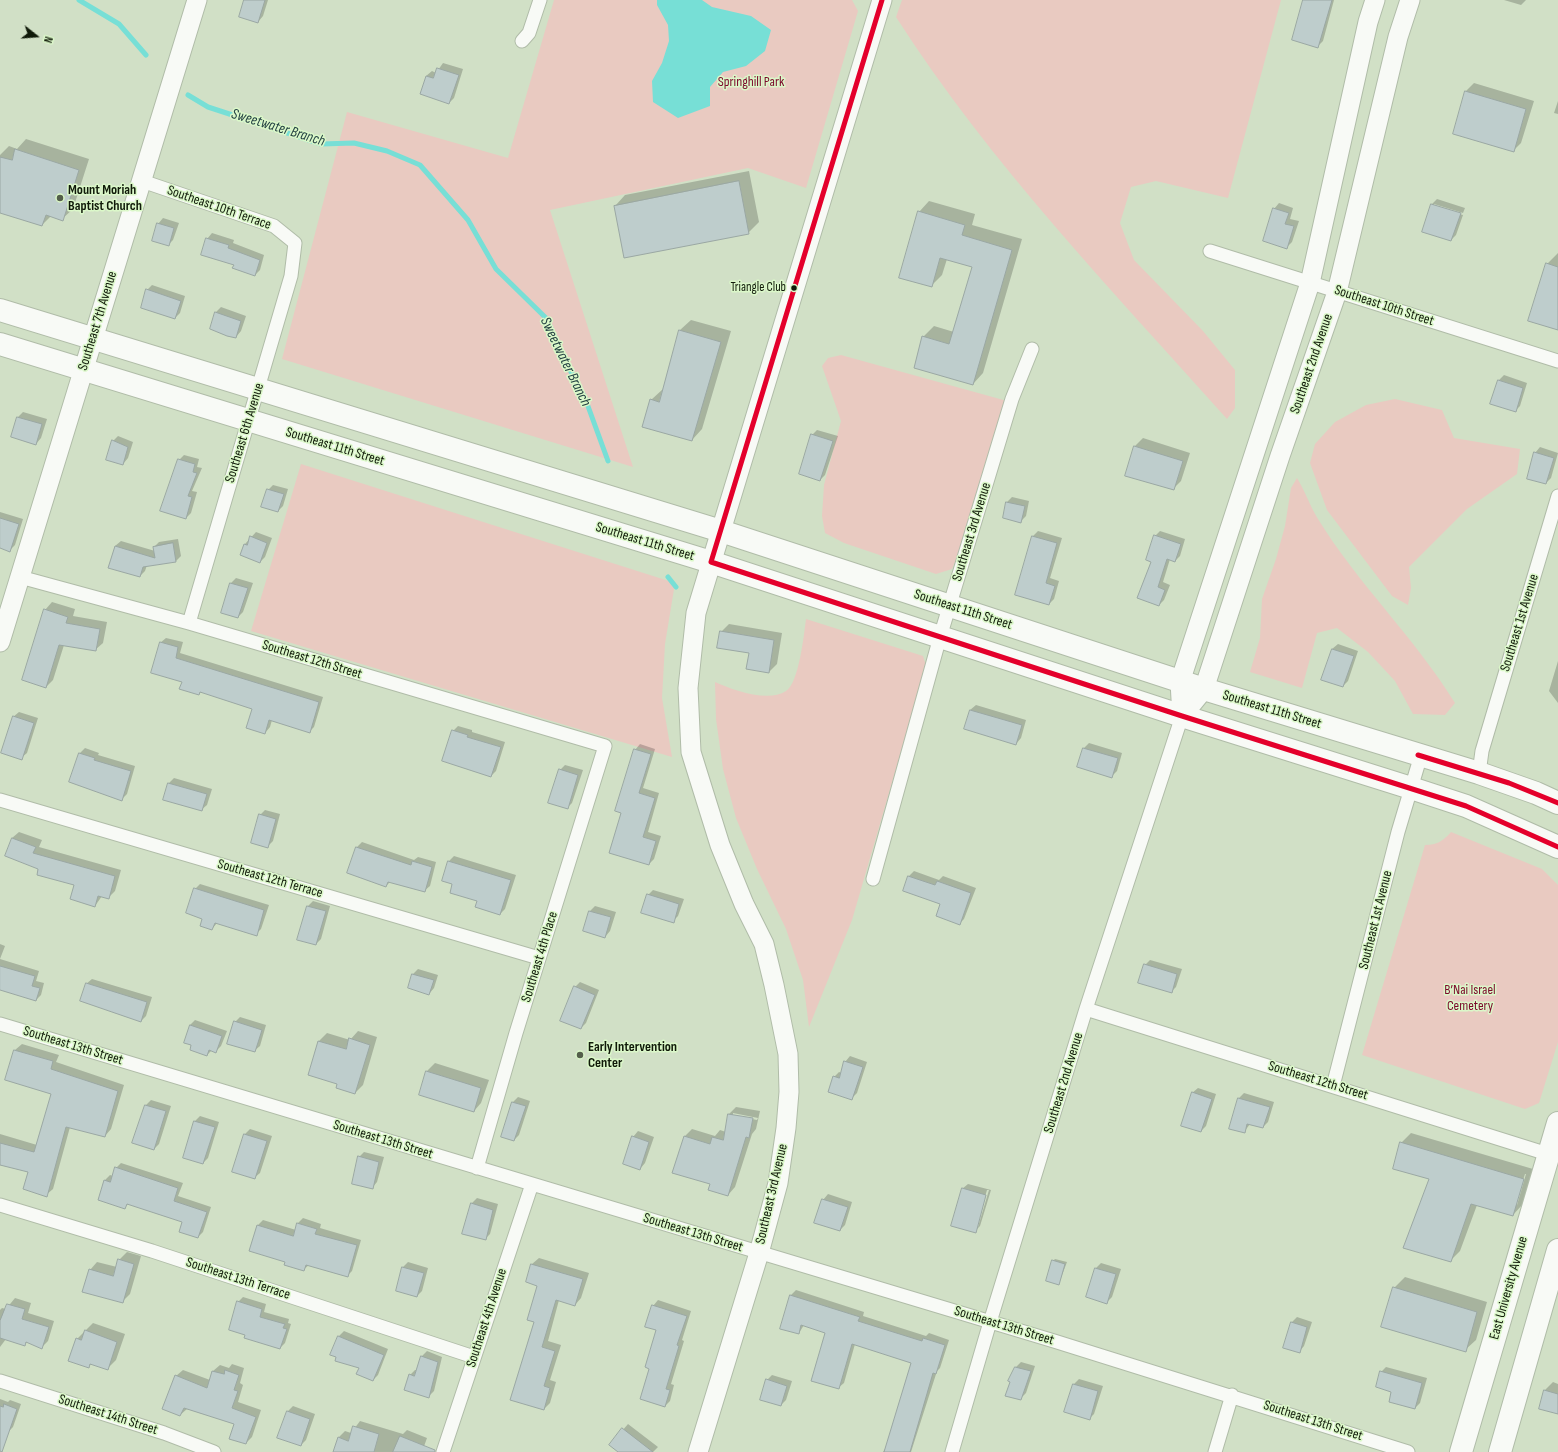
<!DOCTYPE html>
<meta charset="utf-8">
<style>
body{margin:0}
#map{position:relative;width:1558px;height:1452px;overflow:hidden;background:#d1e0c6;font-family:"Sofia Sans Condensed",sans-serif}
canvas{display:block}
.north{position:absolute;left:16px;top:16px;width:40px;height:40px;-webkit-text-stroke:3px #dbf8c9;paint-order:stroke;rotate:107deg;font-size:11px;font-weight:700;line-height:16px;text-align:center;color:#101a09}
.north::after{content:'';display:block;margin:auto;width:14px;height:18px;background:#101a09;clip-path:polygon(50% 0,100% 100%,50% 72%,0 100%)}
</style>
<div id="map">
<canvas width="1558" height="1452"></canvas>
<div class="north">N</div>
</div>
<script>
const ctx = document.querySelector('canvas').getContext('2d');
ctx.lineJoin = 'round';
function fill(path, color) {
  ctx.fillStyle = color;
  ctx.fill(path, 'evenodd');
}
function stroke(path, color, width, dash) {
  ctx.strokeStyle = color;
  ctx.lineWidth = width;
  ctx.lineCap = dash ? 'butt' : 'round';
  ctx.setLineDash(dash || []);
  ctx.stroke(path);
}
function drawText(font, color, halo, rows, align = 'center') {
  ctx.font = font + ' "Sofia Sans Condensed",sans-serif';
  ctx.lineWidth = 3;
  ctx.setLineDash([]);
  ctx.textBaseline = 'middle';
  ctx.strokeStyle = halo;
  ctx.fillStyle = color;
  for (const [text, x, y, turn = 0] of rows) {
    ctx.save();
    ctx.translate(x, y);
    ctx.rotate((+turn || 0) * Math.PI / 180);
    ctx.textAlign = isNaN(turn) ? turn : align;
    if (halo) ctx.strokeText(text, 0, 0);
    ctx.fillText(text, 0, 0);
    ctx.restore();
  }
}
fill(new Path2D(`
 M554 0H852L858 11 806 188 748 168 550 210 633 467 282 359 347 112 508 158Z
 M902 0H1281L1228 198 1156 181 1131 187 1120 223 1134 260 1203 331 1235 370V408L1227 419C1111 289 991 165 896 17Z
 M841 355 1007 401 963 544 952 569 936 574 844 543 825 533 822 516 824 485 841 421 822 366 828 358Z
 M1395 399 1442 410 1454 438 1520 449 1517 474 1467 509 1409 567 1411 588 1408 605 1392 596 1327 510 1310 463 1315 444 1335 422 1366 405Z
 M301 464 675 583 665 644 662 698 672 757 251 631Z
 M1297 478C1305 491 1310 506 1318 519 1358 584 1415 638 1455 703L1445 715 1413 714 1395 681 1368 652 1337 628 1317 633 1302 688 1250 672 1260 638 1262 599 1276 559 1285 526 1291 488Z
 M806 619 923 656 926 666 852 920 809 1027 803 980 786 929 757 869 736 818 723 769 716 719 715 682C733 690 768 703 786 691 799 683 804 634 806 619Z
 M1451 832 1542 869 1558 885V1042L1539 1103 1525 1109 1362 1055 1425 845C1437 845 1443 841 1451 832Z`), '#e9cac1');
fill(new Path2D(`
 M657 0H702L712 7 751 16 771 30 765 51 746 66 723 72 710 87V106L678 118 653 102 652 81 662 63 669 41 668 25 657 5Z`), '#77dfd6');
fill(new Path2D(`
 M245 0H268L263 16 258 22Z
 M1304 0H1334L1323 41 1318 46Z
 M1504 0H1526L1521 5Z
 M443 63 463 69 454 98 449 103 426 76 432 71 436 73Z
 M1474 83 1534 101 1521 143 1513 151 1454 133 1466 91Z
 M1558 101V114L1554 113Z
 M26 139 89 159 73 209 62 219 51 216 42 225 0 212V155L9 146 17 149Z
 M749 171 759 222 748 233 615 206 625 195Z
 M1437 199 1465 208 1463 213 1434 204V206L1463 215 1456 235 1451 240 1424 231 1432 204Z
 M929 201 975 214 972 225 1022 239 983 373 973 384 923 337 934 326 954 332 973 266 947 259 942 275 931 286 919 212Z
 M1279 203 1293 208 1290 219 1299 221 1292 242 1287 247 1274 209Z
 M163 218 179 223 173 240 168 245 158 224Z
 M212 233 234 240 233 243 264 255 260 270 255 275 235 264 207 239Z
 M1558 253V329L1547 264Z
 M152 285 185 296 180 313 175 318 147 290Z
 M221 307 246 316 241 331 236 337 211 328 216 312Z
 M691 320 731 331 702 429 692 440 651 400 663 389 680 330Z
 M1504 375 1527 383 1520 406 1515 411 1499 380Z
 M23 412 47 419 41 438 36 444 12 437 18 417Z
 M817 430 838 436 825 475 820 480 812 435Z
 M118 436 133 442 128 458 123 464 113 441Z
 M1143 438 1190 453 1181 481 1173 489 1135 446Z
 M1540 447 1558 453 1551 478 1546 483 1535 453Z
 M184 455 199 459 197 467 202 468 192 491 197 492 191 513 186 518 179 460Z
 M273 485 288 489 283 506 278 511 268 490Z
 M1012 497 1029 501 1026 516 1021 521 1004 518 1007 502Z
 M0 512 23 519 15 545 10 550 0 547Z
 M1038 531 1062 538 1050 578 1059 581 1054 599 1049 604 1017 594 1033 536Z
 M1160 531 1185 539 1180 556 1175 561 1170 559 1163 582 1170 585 1164 600 1159 605 1152 561 1155 536Z
 M256 532 272 538 265 557 260 562 245 544Z
 M178 539 181 556 176 561 147 565 145 571 140 576 109 567 115 546 121 541 155 551 154 547 159 542Z
 M236 578 253 583 243 612 238 617 231 583Z
 M52 602 75 609 73 616 107 622 103 643 95 650 64 645 53 680 46 687 45 610Z
 M729 624 782 633 777 664 769 672 750 652 721 632Z
 M166 638 183 642 180 653 323 697 314 727 309 732 272 720 270 727 265 733 253 708 201 692 199 694 183 681 160 643Z
 M1338 644 1358 651 1348 681 1343 686 1332 649Z
 M1558 661V703L1549 691Z
 M976 705 1026 720 1021 738 1016 744 970 710Z
 M19 712 38 718 27 753 21 758 13 717Z
 M458 726 472 730V732L505 742 496 771 491 776 453 731Z
 M1089 743 1122 753 1117 771 1112 776 1078 766 1084 748Z
 M640 744 655 749 643 788 659 793 648 832 661 836 654 859 649 864 622 813 635 750Z
 M85 748 99 753 98 755 135 766 127 794 122 799 80 753Z
 M565 765 583 770 572 803 567 808 560 770Z
 M174 778 212 789 207 805 201 810 165 799 169 783Z
 M265 810 280 814 273 841 268 846 260 815Z
 M19 832 42 840 39 847 121 870 115 891 108 898 102 896 95 906 75 885 40 868 12 838Z
 M362 842 414 860 418 857 436 862 430 886 424 891 390 882 386 886 357 847Z
 M454 856 516 875 505 909 500 914 454 883 443 880 449 861Z
 M914 871 939 880 943 876 976 888 964 919 959 924 942 903 909 876Z
 M200 884 269 905 261 929 256 934 217 923 212 929 204 918 195 889Z
 M653 890 684 899 678 916 673 921 648 895Z
 M313 901 330 906 321 939 316 944 308 906Z
 M595 906 616 912 610 931 605 937 590 911Z
 M0 944 5 946 0 959Z
 M0 959 39 971 36 981 44 983 41 995 36 1000 0 989Z
 M1150 960 1182 969 1176 987 1171 992 1145 965Z
 M418 969 438 975 434 988 429 994 413 974Z
 M92 979 152 997 146 1016 141 1021 86 984Z
 M580 982 599 990 586 1023 581 1028 575 987Z
 M240 1017 266 1025 260 1046 254 1051 235 1022Z
 M195 1020 227 1031 221 1046 216 1051 212 1050 207 1055 192 1044 190 1025Z
 M358 1031 377 1037 363 1085 355 1093 338 1083 309 1074 319 1041 327 1033 350 1040Z
 M22 1044 59 1055 56 1062 124 1085 111 1129 105 1136 70 1127 53 1189 46 1195 29 1171 0 1164V1134L37 1145 53 1093 7 1080 15 1050Z
 M850 1056 867 1062 857 1093 852 1098 834 1077 839 1072 842 1073 845 1062Z
 M435 1063 489 1080 481 1103 474 1111 420 1094 427 1071Z
 M1198 1088 1216 1094 1206 1126 1201 1131 1192 1093Z
 M1244 1093 1274 1102 1268 1122 1263 1127 1250 1124 1244 1132 1230 1128 1239 1098Z
 M518 1097 530 1101 519 1135 514 1140 502 1136 513 1102Z
 M151 1100 171 1106 159 1144 154 1149 134 1143 146 1105Z
 M736 1107 760 1111 756 1129 752 1134 735 1187 728 1195 711 1184 674 1172 685 1136 692 1129 715 1136 720 1130 726 1132 729 1114ZM733 1113 758 1118 757 1120 733 1115Z
 M200 1116 219 1122 208 1158 203 1163 195 1121Z
 M250 1129 272 1136 260 1173 254 1178 233 1171 245 1134Z
 M638 1131 654 1137 645 1163 640 1169 633 1137Z
 M1411 1133 1533 1169 1522 1205 1513 1215 1477 1205 1460 1251 1450 1261 1430 1179 1401 1143ZM1525 1174H1526L1517 1205H1515Z
 M364 1152 384 1157 377 1182 372 1188 359 1157Z
 M121 1163 183 1183 178 1196 211 1207 203 1232 198 1237 184 1221 129 1203 125 1207 105 1180 110 1175 113 1176 116 1168Z
 M968 1184 991 1190 980 1226 975 1231 962 1189ZM987 1190H989L978 1227H976Z
 M828 1194 852 1202 845 1225 840 1230 823 1200Z
 M477 1198 498 1204 490 1234 485 1239 464 1234 472 1203Z
 M303 1218 321 1224 320 1228 361 1240 352 1271 347 1276 309 1265 303 1270 286 1261 250 1250 258 1225 263 1220 296 1230 298 1223Z
 M127 1252 141 1256 130 1294 122 1302 90 1270 97 1262 117 1267 119 1260Z
 M539 1258 589 1273 581 1298 575 1305 559 1300 548 1341 561 1345 550 1380 556 1382 550 1403 544 1409 535 1321 539 1285 527 1282 532 1264Z
 M1055 1259 1067 1262 1059 1283 1053 1261Z
 M408 1262 428 1268 422 1291 417 1296 403 1267Z
 M1101 1263 1121 1269 1112 1297 1107 1302 1087 1296 1096 1268Z
 M1405 1277 1487 1302 1476 1340 1465 1350 1394 1288Z
 M796 1290 864 1312 863 1316 926 1336 929 1333 949 1340 940 1368 937 1371 911 1452H883L888 1444 913 1363 855 1344 844 1383 838 1388 826 1332 804 1325 799 1333 781 1328 791 1295Z
 M243 1297 266 1304 264 1312 289 1319 288 1323 291 1324 285 1343 280 1348 246 1334 238 1302Z
 M15 1298 31 1303 28 1313 54 1321 48 1341 42 1347 27 1342 24 1345 6 1339 0 1347V1310L2 1308 6 1309Z
 M658 1300 691 1311 682 1340 684 1341 671 1384 674 1385 670 1401 665 1406 650 1368 657 1330 653 1306Z
 M1297 1317 1312 1322 1304 1346 1299 1352 1292 1322Z
 M93 1323 125 1334 116 1360 108 1368 92 1363 88 1367 77 1339Z
 M344 1331 388 1349 378 1375 373 1380 360 1367 339 1336Z
 M427 1351 442 1357 434 1391 429 1396 410 1375 415 1370H417L422 1356Z
 M1021 1362 1035 1366 1026 1393 1020 1399 1010 1381 1016 1367Z
 M232 1364 244 1368 240 1383 243 1385 238 1402 261 1410 252 1437 246 1443 236 1424 187 1409 180 1415 176 1376 183 1370 210 1380 213 1371 220 1365 229 1368Z
 M1386 1367 1427 1378 1420 1403 1415 1408 1393 1391 1381 1372Z
 M772 1375 792 1381 786 1400 781 1405 767 1380Z
 M1079 1379 1103 1386 1094 1414 1089 1419 1065 1412 1074 1384Z
 M1553 1382 1558 1384V1413L1540 1408 1545 1390Z
 M0 1399 8 1402 10 1400 21 1404 13 1427 8 1432H0Z
 M293 1406 315 1414 306 1440 301 1445 288 1411Z
 M360 1421 403 1434 407 1430 427 1438 422 1452H334L339 1437 345 1431 351 1433Z
 M628 1424 658 1447 653 1452H619L610 1445Z`), '#0003');
stroke(new Path2D(`
 M79 0 119 24 146 55
 M188 95 208 107 321 144 354 143 387 151 420 165 468 220 496 269 547 319 563 357 585 398 608 461
 M668 577 676 587`), '#77dfd6', 5);
const building = new Path2D(`
 M244 0H265L258 23 239 17Z
 M1303 0H1332L1318 48 1292 40Z
 M437 68 459 75 449 104 420 94 426 76 433 78Z
 M1465 91 1526 109 1514 152 1453 134Z
 M15 149 79 170 63 221 46 215 42 226 0 213V157L12 160Z
 M739 181 749 234 624 258 614 206Z
 M1431 204 1461 213 1451 241 1422 232Z
 M1273 208 1289 213 1285 224 1294 226 1287 249 1263 241Z
 M918 211 965 225 962 235 1012 250 973 385 914 368 922 336 949 344 972 267 940 258 932 287 899 278Z
 M157 223 174 228 169 246 152 241Z
 M206 238 229 245 228 248 260 260 255 276 232 268 234 265 201 255Z
 M1546 263 1558 267V330L1528 321Z
 M146 289 181 301 175 319 141 308Z
 M215 312 241 321 236 338 227 336 210 329Z
 M679 330 721 342 692 441 642 427 650 399 659 402Z
 M1498 380 1523 388 1516 412 1490 404Z
 M17 417 42 424 36 445 11 437Z
 M811 434 833 441 820 481 799 474Z
 M112 440 128 447 123 465 106 460Z
 M1134 446 1183 461 1174 490 1125 476Z
 M1534 452 1554 458 1546 484 1527 479Z
 M178 459 195 464 193 472 197 473 188 496 192 497 186 519 160 511Z
 M267 489 284 494 278 512 261 507Z
 M1006 502 1025 506 1021 523 1003 518Z
 M0 518 19 524 10 552 0 548Z
 M1154 535 1181 544 1175 562 1167 559 1158 587 1165 590 1159 606 1137 598 1151 562 1146 560Z
 M250 536 267 543 260 563 240 555 244 544 247 545Z
 M1032 536 1057 543 1046 583 1055 586 1049 605 1015 595Z
 M173 543 176 562 143 567 140 577 108 568 115 546 155 558 153 547Z
 M230 583 248 588 238 618 221 613Z
 M44 609 68 617 66 623 100 629 96 651 59 645 46 688 22 680Z
 M720 631 774 640 769 673 746 669 749 653 717 648Z
 M160 642 178 647 176 658 319 702 310 733 269 720 265 734 246 728 252 709 200 692 199 695 179 689 182 682 151 673Z
 M1332 649 1354 656 1343 687 1321 680Z
 M970 710 1022 725 1016 745 964 729Z
 M13 716 34 723 22 760 1 753Z
 M452 730 468 735 467 737 501 747 491 777 442 761Z
 M1083 748 1118 758 1112 778 1077 767Z
 M634 749 651 754 639 793 655 798 643 837 656 841 649 865 609 853 621 813 615 811Z
 M79 753 95 758 94 760 131 771 122 801 69 782Z
 M559 769 578 775 568 809 548 803Z
 M168 783 207 794 202 811 163 800Z
 M259 814 276 819 268 848 251 843Z
 M12 838 36 847 33 853 115 876 109 899 98 896 95 907 70 899 74 885 37 875 38 869 5 856Z
 M356 847 411 865 412 861 432 867 425 892 388 882 386 887 347 873Z
 M448 861 511 880 500 915 475 907 477 901 450 893 452 884 442 881Z
 M908 876 935 885 937 881 971 893 960 925 936 916 940 904 903 891Z
 M194 888 264 910 257 936 215 923 212 930 200 926 202 919 186 913Z
 M647 894 679 904 674 923 641 913Z
 M307 906 326 911 316 945 297 940Z
 M589 911 611 917 605 938 583 931Z
 M1144 964 1177 974 1172 993 1138 983Z
 M0 966 35 976 32 986 40 988 36 1001 0 990Z
 M412 974 434 980 429 995 408 988Z
 M86 983 147 1002 141 1022 80 1001Z
 M574 986 595 995 581 1029 560 1021Z
 M234 1021 262 1030 255 1052 227 1044Z
 M190 1025 222 1036 216 1053 209 1050 207 1056 190 1050 191 1045 184 1043Z
 M349 1038 370 1045 355 1094 336 1088 337 1084 308 1075 318 1041 346 1049Z
 M14 1050 53 1061 51 1069 118 1091 105 1137 66 1127 47 1197 23 1189 28 1172 0 1165V1143L34 1152 51 1094 5 1080Z
 M844 1061 863 1067 852 1100 828 1092 833 1076 839 1078Z
 M426 1071 481 1088 474 1112 419 1095Z
 M1192 1092 1212 1099 1201 1132 1181 1126Z
 M1238 1098 1270 1107 1263 1128 1247 1124 1245 1133 1229 1129Z
 M512 1102 526 1106 514 1141 501 1137Z
 M145 1105 166 1111 154 1150 132 1143Z
 M728 1114 753 1118 749 1138 746 1137 728 1196 708 1190 710 1184 672 1173 684 1136 710 1144 712 1137 723 1140Z
 M194 1121 215 1127 203 1164 183 1158Z
 M244 1134 267 1141 255 1179 232 1172Z
 M632 1136 649 1142 640 1170 623 1164Z
 M1400 1142 1524 1179 1513 1216 1471 1204 1451 1262 1403 1248 1429 1179 1393 1169Z
 M358 1156 379 1162 373 1189 352 1184Z
 M115 1167 178 1188 174 1201 207 1212 198 1238 179 1232 182 1222 127 1204 125 1209 98 1200 104 1180 110 1182Z
 M962 1188 986 1195 976 1233 951 1226Z
 M822 1199 848 1207 840 1231 814 1223Z
 M471 1203 493 1210 486 1240 462 1234Z
 M297 1223 317 1229 315 1234 357 1245 348 1277 306 1265 304 1271 284 1265 285 1262 249 1251 257 1225 293 1236Z
 M118 1259 134 1264 123 1303 82 1292 89 1269 113 1276Z
 M1052 1260 1065 1264 1059 1285 1046 1281Z
 M531 1264 583 1279 575 1306 556 1300 542 1347 555 1351 544 1386 550 1388 544 1410 510 1400 534 1322 527 1320 537 1286 526 1282Z
 M402 1267 424 1273 417 1297 396 1291Z
 M1095 1268 1116 1274 1107 1304 1086 1297Z
 M1393 1287 1477 1312 1466 1352 1381 1327Z
 M790 1295 860 1317 858 1321 922 1341 923 1338 945 1345 936 1374 933 1373 910 1452H884L911 1363 852 1344 839 1389 811 1381 825 1333 801 1325 799 1334 780 1329Z
 M237 1301 262 1309 260 1317 285 1324 283 1328 287 1329 280 1349 244 1338 245 1335 229 1330Z
 M7 1304 25 1309 22 1319 49 1327 42 1349 26 1342 25 1346 0 1338V1321Z
 M652 1305 687 1316 677 1345 679 1346 666 1389 670 1390 665 1407 640 1399 649 1369 645 1367 656 1330 645 1327Z
 M1291 1322 1307 1327 1300 1353 1283 1348Z
 M85 1330 117 1342 108 1370 90 1364 89 1368 68 1361 76 1338 81 1340Z
 M338 1336 384 1355 373 1381 356 1374 359 1368 335 1361 336 1357 330 1355Z
 M421 1356 438 1362 429 1398 404 1390 409 1374 414 1376Z
 M1015 1367 1031 1371 1021 1400 1005 1396 1010 1382 1008 1381Z
 M225 1370 239 1375 234 1390 238 1391 232 1408 256 1417 246 1444 229 1439 234 1424 184 1408 180 1416 162 1409 175 1375 207 1388 212 1371 224 1374Z
 M1380 1371 1422 1383 1415 1409 1389 1402 1391 1392 1376 1387Z
 M766 1379 787 1386 781 1406 760 1400Z
 M1073 1384 1098 1391 1090 1420 1064 1412Z
 M1544 1390 1558 1394V1414L1539 1409Z
 M4 1404 17 1409 2 1452 0 1451V1406L3 1407Z
 M287 1411 310 1419 301 1446 277 1438Z
 M353 1426 379 1434 374 1452H333L338 1437 348 1441Z
 M622 1428 653 1452H618L609 1445Z
 M400 1436 435 1450V1452H393Z`);
fill(building, '#becdcc');
stroke(building, '#9aa7a3', 1);
const street = new Path2D(`
 M522 41 529 33 540 0
 M142 181 274 226 295 243 291 276 189 623
 M1210 251 1558 361
 M20 577 189 623 605 746 516 1033 477 1168
 M1479 773 1482 751 1558 496
 M0 800 539 958
 M873 879 940 637 1012 399 1032 349
 M1086 1009 1554 1156
 M0 1024 1054 1341 1408 1452
 M1333 1086 1398 832 1421 755
 M0 1205 152 1251 474 1357
 M0 1381 164 1433 214 1452
 M443 1452 532 1184
 M952 1452 990 1322 1086 1009 1182 716
 M1215 1452 1232 1395`);
const secondary = new Path2D(`
 M0 642 197 0
 M1182 716 1204 689 1280 456 1337 292 1398 37 1410 0
 M1182 716 1180 682 1310 283 1368 22 1375 0
 M698 1452 759 1253 778 1183 786 1128 789 1092 788 1054 774 985 764 944 744 904 720 845 691 752 688 688 696 613 882 0`);
const highway = new Path2D(`
 M0 310 721 531 1204 689 1479 773 1536 793 1558 803
 M0 344 711 562 1182 716 1411 788 1466 806 1558 847
 M1461 1452 1558 1123
 M1500 1452 1558 1250`);
stroke(street, '#b0bca8', 15);
stroke(secondary, '#b0bca8', 21);
stroke(highway, '#b0bca8', 24);
stroke(street, '#f8faf6', 13);
stroke(secondary, '#f8faf6', 19);
stroke(highway, '#f8faf6', 22);
stroke(new Path2D(`
 M882 0 711 562 1182 716 1466 806 1558 847
 M1418 755 1509 783 1558 803`), '#e4002b', 5);
for (const [x, y, r, color] of [
 [60,198,4,"#545f4b"],
 [794,288,3.5,"#101a09"],
 [580,1055,4,"#545f4b"]
]) {
  const dot = new Path2D();
  dot.arc(x, y, r, 0, 2 * Math.PI);
  ctx.fillStyle = color;
  ctx.fill(dot);
  stroke(dot, '#dbf8c9', 1.5);
}
drawText('13px', '#101a09', '#dbf8c9', [
 ["Triangle Club",786,288]
], 'right');
drawText('14px', '#7b0629', '#dbf8c9', [
 ["Springhill Park",751,82],
 ["B’Nai Israel",1470,990],
 ["Cemetery",1470,1006]
]);
drawText('bold 14px', '#101a09', '#dbf8c9', [
 ["Mount Moriah",68,190],
 ["Baptist Church",68,206],
 ["Early Intervention",588,1047],
 ["Center",588,1063]
], 'left');
drawText('14px', '#101a09', '#dbf8c9', [
 ["Southeast 10th Terrace",219,208,19],
 ["Southeast 10th Street",1384,306,18],
 ["Southeast 7th Avenue",98,321,-73],
 ["Southeast 2nd Avenue",1312,364,-71],
 ["Southeast 6th Avenue",245,433,-73],
 ["Southeast 11th Street",335,447,17],
 ["Southeast 3rd Avenue",972,532,-73],
 ["Southeast 11th Street",645,542,17],
 ["Southeast 11th Street",963,610,18],
 ["Southeast 1st Avenue",1520,623,-73],
 ["Southeast 12th Street",312,660,17],
 ["Southeast 11th Street",1272,710,17],
 ["Southeast 12th Terrace",270,879,16],
 ["Southeast 1st Avenue",1376,920,-76],
 ["Southeast 4th Place",540,957,-73],
 ["Southeast 13th Street",73,1046,17],
 ["Southeast 12th Street",1318,1081,17],
 ["Southeast 2nd Avenue",1064,1083,-73],
 ["Southeast 13th Street",383,1140,17],
 ["Southeast 3rd Avenue",772,1194,-77],
 ["Southeast 13th Street",693,1233,17],
 ["Southeast 13th Terrace",238,1279,18],
 ["East University Avenue",1509,1288,-74],
 ["Southeast 4th Avenue",487,1318,-72],
 ["Southeast 13th Street",1004,1326,17],
 ["Southeast 14th Street",108,1415,18],
 ["Southeast 13th Street",1313,1421,18]
]);
drawText('italic 15px', '#264444', '#dbf8c9', [
 ["Sweetwater Branch",278,128,17],
 ["Sweetwater Branch",565,362,64]
]);
</script>
